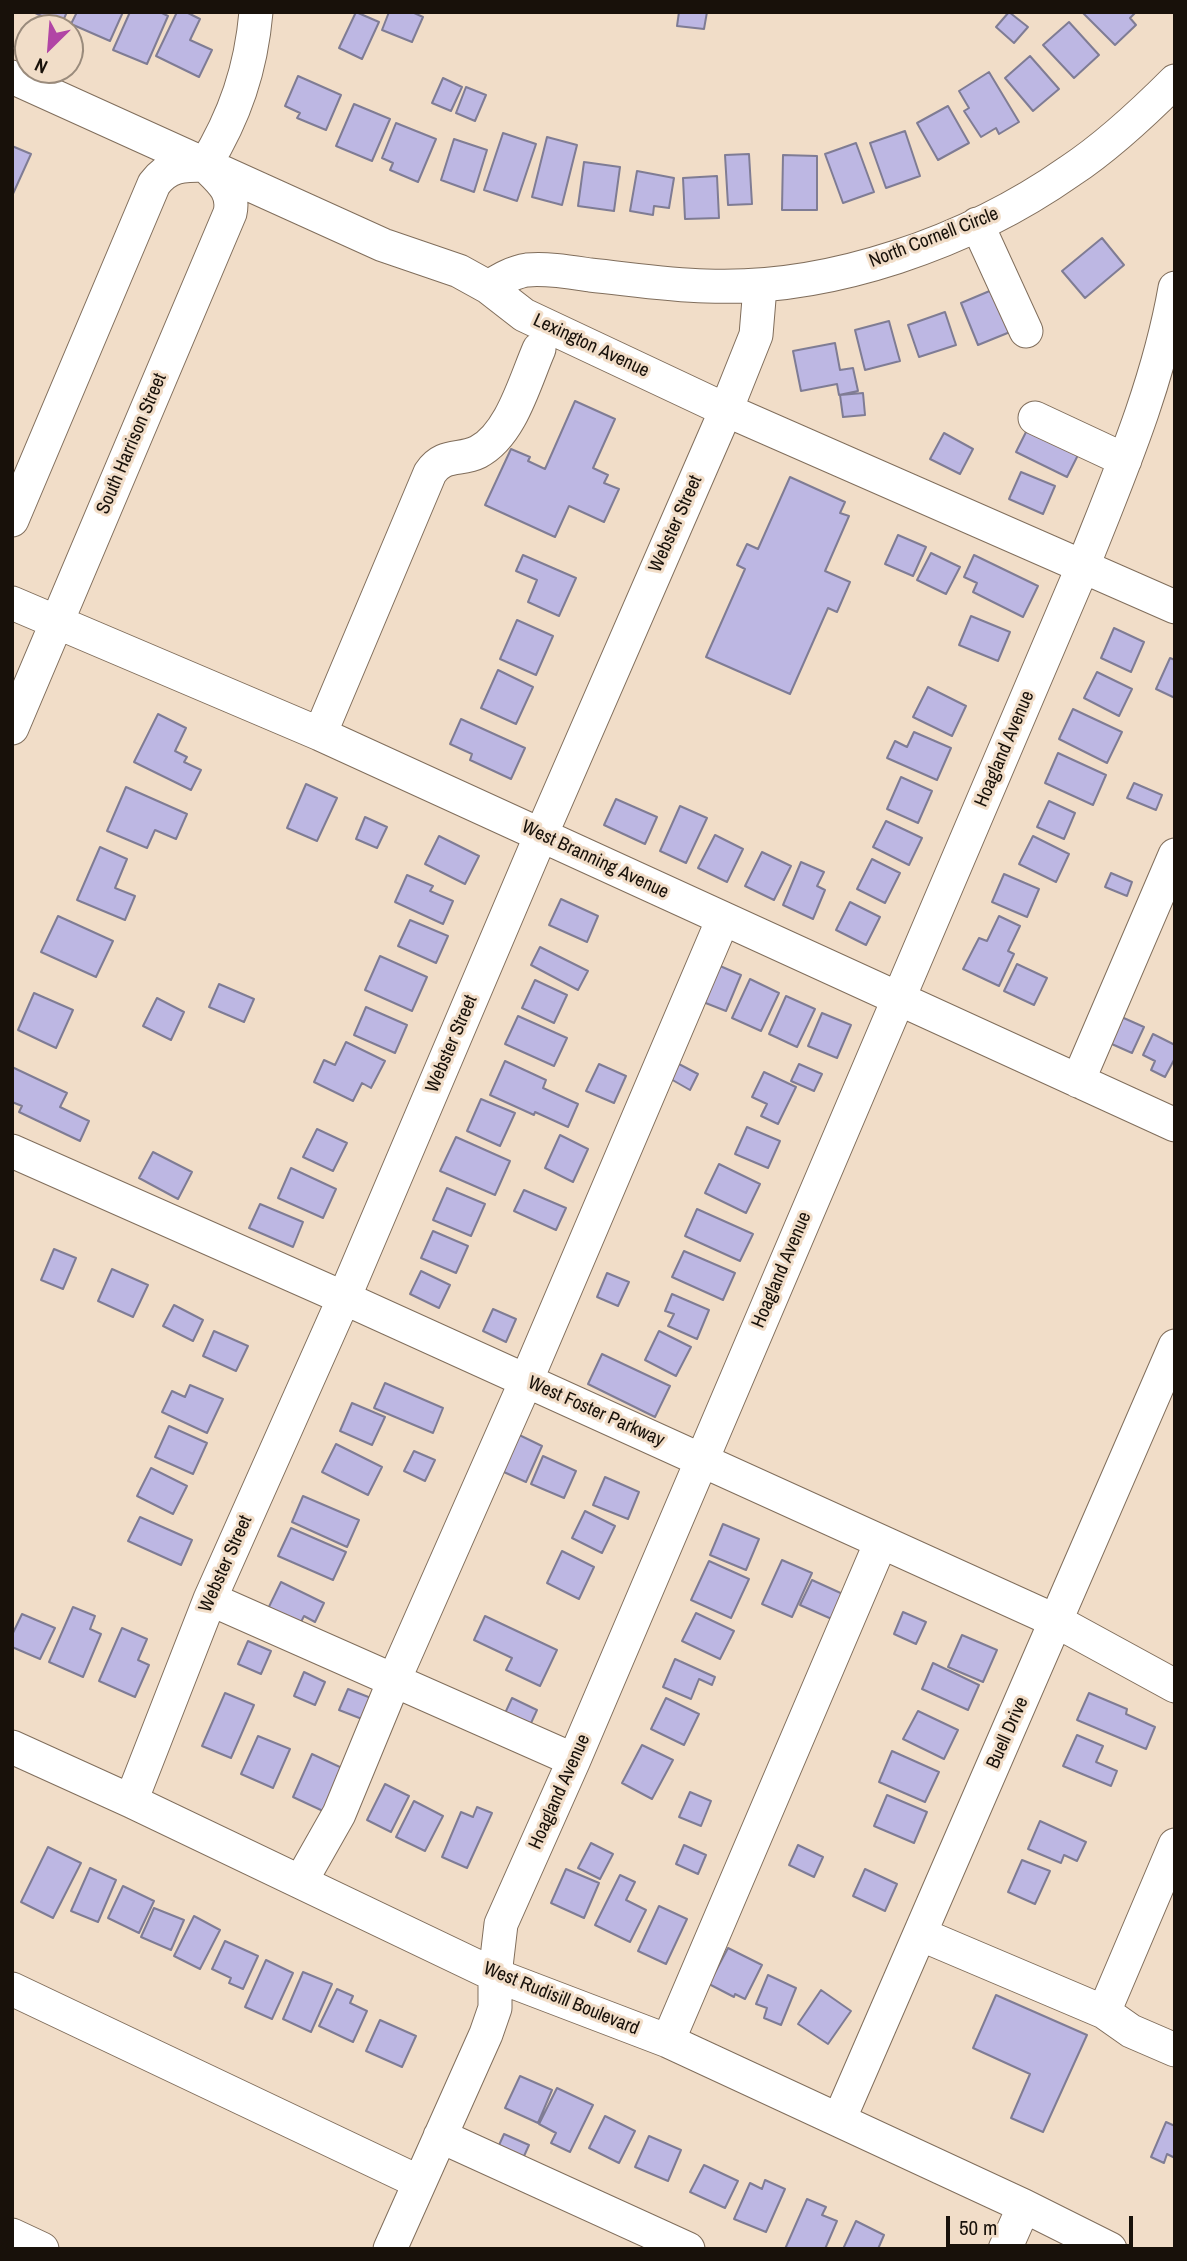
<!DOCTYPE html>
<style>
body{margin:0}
#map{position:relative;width:1187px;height:2261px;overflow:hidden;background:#f1ddc8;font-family:"Archivo Narrow",sans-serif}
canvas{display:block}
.frame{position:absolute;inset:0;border:14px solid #18110a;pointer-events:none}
.north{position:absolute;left:14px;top:14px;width:70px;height:70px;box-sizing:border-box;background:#f1ddc8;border:2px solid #9a8b7c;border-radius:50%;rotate:205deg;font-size:19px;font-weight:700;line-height:28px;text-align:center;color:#18110a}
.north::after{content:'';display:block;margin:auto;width:24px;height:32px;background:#b145a5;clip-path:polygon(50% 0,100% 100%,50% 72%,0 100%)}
.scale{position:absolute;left:946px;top:2216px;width:187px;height:32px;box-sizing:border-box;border:4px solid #18110a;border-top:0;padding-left:9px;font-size:21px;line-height:24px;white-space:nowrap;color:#18110a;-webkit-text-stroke:5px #f1ddc8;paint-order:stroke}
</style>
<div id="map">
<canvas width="1187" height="2261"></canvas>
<div class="frame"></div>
<div class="north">N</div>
<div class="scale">50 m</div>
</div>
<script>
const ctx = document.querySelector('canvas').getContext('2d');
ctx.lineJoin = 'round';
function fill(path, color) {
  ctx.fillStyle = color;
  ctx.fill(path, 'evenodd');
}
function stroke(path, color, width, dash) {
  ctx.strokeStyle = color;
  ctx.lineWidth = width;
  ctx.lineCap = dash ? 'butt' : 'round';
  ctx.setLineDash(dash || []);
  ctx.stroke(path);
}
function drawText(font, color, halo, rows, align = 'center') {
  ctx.font = font + ' "Archivo Narrow",sans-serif';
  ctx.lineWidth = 6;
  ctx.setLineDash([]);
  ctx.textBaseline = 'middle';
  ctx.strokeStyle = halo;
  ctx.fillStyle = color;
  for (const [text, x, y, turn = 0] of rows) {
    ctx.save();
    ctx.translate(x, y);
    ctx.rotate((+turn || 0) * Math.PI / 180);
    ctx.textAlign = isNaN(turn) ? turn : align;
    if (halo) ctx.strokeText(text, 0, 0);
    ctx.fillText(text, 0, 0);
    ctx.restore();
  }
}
const building = new Path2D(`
 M33 12H67L61 25Z
 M77 12H123L110 41 71 24Z
 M130 12H160L168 16 147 64 113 50Z
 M177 12H186L200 19 190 40 212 50 199 77 156 56Z
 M356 12 379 22 362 59 339 48Z
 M389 12H412L423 17 412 42 382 30Z
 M679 12H707L704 29 677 26Z
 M1009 12 1028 27 1014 43 996 27Z
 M1082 12H1136L1130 18 1136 25 1115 45Z
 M1069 22 1099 55 1074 78 1043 45Z
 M1030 56 1059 89 1033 111 1005 78Z
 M989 72 1019 122 999 134 996 128 981 137 964 111 969 108 959 91Z
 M298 76 341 95 326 130 297 118 300 113 285 106Z
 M443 78 462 87 451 111 432 103Z
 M466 87 486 95 475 121 456 113Z
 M354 104 390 119 372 161 336 146Z
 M948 106 969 143 938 160 917 123Z
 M396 123 436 139 418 182 390 170 393 163 382 158Z
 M905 131 920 176 886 188 870 143Z
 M503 133 536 144 517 201 484 190Z
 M547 137 577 145 562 205 532 197Z
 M454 139 487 150 474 192 441 180Z
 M856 143 874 192 843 203 825 154Z
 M12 146 31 154 12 196Z
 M749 154 752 204 728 205 725 155Z
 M783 155 817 156V210H782Z
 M584 162 620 167 614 211 578 206Z
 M637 171 674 178 669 208 654 206 653 215 630 211Z
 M717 176 719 218 685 219 683 178Z
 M1102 238 1124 265 1085 298 1062 271Z
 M992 290 1010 332 978 345 961 303Z
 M945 312 956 345 919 357 908 325Z
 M889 321 900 361 865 370 855 330Z
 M835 343 840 370 853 368 858 391 839 395 837 384 801 391 793 351Z
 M863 393 865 415 843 417 840 395Z
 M575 401 615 419 593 468 608 475 604 483 619 489 604 522 569 506 555 537 485 505 511 449 530 457 528 461 545 469Z
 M1029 426 1080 451 1067 477 1016 452Z
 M944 433 973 449 960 474 930 459Z
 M1021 472 1055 486 1043 514 1009 499Z
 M790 477 845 502 840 513 849 516 825 571 850 582 837 612 828 608 790 694 706 657 745 569 737 565 747 544 758 549Z
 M898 535 926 547 913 576 885 564Z
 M931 553 960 567 946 594 917 580Z
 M523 555 576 578 559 616 528 602 537 580 516 571Z
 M974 555 1038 586 1023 617 973 592 977 583 964 577Z
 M971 616 1010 632 998 661 959 645Z
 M517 620 553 636 536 675 500 659Z
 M1114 628 1144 642 1131 672 1101 658Z
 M1170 658 1175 660V698L1156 689Z
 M498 670 533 687 516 724 481 708Z
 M1097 672 1132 689 1119 716 1084 698Z
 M928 687 966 706 952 736 913 717Z
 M1073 709 1122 732 1107 763 1059 739Z
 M158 714 186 728 175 751 187 757 184 762 201 770 191 790 134 762Z
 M461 719 525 748 511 779 470 760 472 754 450 744Z
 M914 732 951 748 937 780 887 758 895 741 907 747Z
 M1058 753 1106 775 1093 805 1045 783Z
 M901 777 932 791 918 823 887 809Z
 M1134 783 1162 795 1156 810 1127 798Z
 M306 784 337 798 317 841 287 828Z
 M126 787 187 814 176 839 155 830 147 848 107 831Z
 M616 799 657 817 645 844 604 825Z
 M1049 801 1075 813 1064 839 1037 827Z
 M680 806 707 818 686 863 660 851Z
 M365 817 387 827 377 848 356 839Z
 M886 821 922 838 909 865 873 847Z
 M715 835 743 849 727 882 698 868Z
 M439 836 479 856 465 884 425 864Z
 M1033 836 1069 854 1056 882 1019 864Z
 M100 847 127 859 115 888 135 896 125 920 77 900Z
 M762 852 791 866 774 900 745 886Z
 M872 859 900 873 885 903 857 889Z
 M801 862 824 872 817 886 825 890 813 919 783 905Z
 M1111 873 1132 882 1127 896 1105 887Z
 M1004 874 1039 889 1027 917 992 902Z
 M407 875 433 886 430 891 453 901 443 924 395 902Z
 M561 899 598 916 587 942 549 925Z
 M850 902 880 917 866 945 836 930Z
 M58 916 113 941 96 977 41 952Z
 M999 916 1020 926 1008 951 1014 954 999 986 963 969 979 938 987 941Z
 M410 920 448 936 436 963 398 946Z
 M540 947 588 971 578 990 531 965Z
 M380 956 427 977 412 1011 365 990Z
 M713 963 741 975 726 1011 698 1000Z
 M1017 964 1047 978 1034 1005 1004 991Z
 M750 979 779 993 761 1031 732 1018Z
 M535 980 567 995 554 1023 522 1008Z
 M219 984 254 999 244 1022 209 1007Z
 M34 993 73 1010 56 1048 18 1030Z
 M786 996 815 1009 797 1047 769 1034Z
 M157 998 184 1012 171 1040 143 1026Z
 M366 1007 407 1025 395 1053 354 1035Z
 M822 1013 851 1025 837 1058 808 1046Z
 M1117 1015 1144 1027 1132 1053 1105 1041Z
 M518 1016 567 1038 554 1066 505 1044Z
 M1153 1034 1175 1045V1058L1165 1077 1151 1070 1155 1061 1143 1055Z
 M346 1042 385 1061 371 1088 362 1083 353 1101 314 1082 324 1060 335 1065Z
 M505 1061 546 1080 543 1088 578 1104 568 1127 535 1112 534 1115 490 1095Z
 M677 1063 698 1074 690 1090 669 1078Z
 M599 1064 626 1076 614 1103 586 1091Z
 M799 1064 822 1074 814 1091 791 1081Z
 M12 1067 67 1093 60 1107 89 1121 80 1141 19 1112 22 1106 12 1102Z
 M764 1072 796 1087 778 1124 761 1116 767 1104 752 1097Z
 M481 1099 515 1113 500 1146 467 1131Z
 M747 1127 780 1141 768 1168 735 1154Z
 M317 1129 347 1143 333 1171 303 1157Z
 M560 1135 588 1149 573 1182 545 1168Z
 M456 1137 510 1161 495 1195 440 1171Z
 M153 1152 192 1172 178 1199 139 1178Z
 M719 1164 760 1184 746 1213 705 1193Z
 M291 1168 336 1189 323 1218 278 1198Z
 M447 1188 485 1204 471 1236 433 1220Z
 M524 1190 566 1208 556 1230 514 1211Z
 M260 1204 303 1222 293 1247 249 1228Z
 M697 1209 753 1234 740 1261 685 1236Z
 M433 1231 468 1246 456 1273 421 1258Z
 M54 1249 76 1258 63 1289 41 1280Z
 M684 1251 735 1273 723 1300 672 1277Z
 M112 1269 148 1285 133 1317 98 1301Z
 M421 1271 450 1285 439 1308 410 1294Z
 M607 1273 629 1282 618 1306 597 1297Z
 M672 1294 709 1310 697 1339 668 1326 674 1314 665 1311Z
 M174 1305 203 1320 193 1341 163 1326Z
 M493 1309 516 1319 506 1342 483 1331Z
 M214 1331 248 1346 236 1371 203 1356Z
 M659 1331 691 1347 676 1376 645 1360Z
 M602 1354 670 1386 655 1417 588 1384Z
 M385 1383 443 1408 433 1433 374 1408Z
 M190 1385 223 1399 207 1433 162 1412 172 1391 185 1397Z
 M352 1403 385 1417 372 1445 340 1431Z
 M169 1426 207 1443 193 1474 155 1457Z
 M511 1431 542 1446 526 1482 495 1468Z
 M336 1444 382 1467 368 1495 322 1472Z
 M414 1451 435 1460 425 1481 404 1471Z
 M543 1456 576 1471 564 1498 531 1484Z
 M151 1468 187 1486 173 1514 137 1496Z
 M605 1477 639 1492 628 1519 593 1505Z
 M303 1496 359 1520 347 1547 292 1522Z
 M585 1511 615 1526 602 1553 572 1538Z
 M140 1517 192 1540 181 1565 128 1541Z
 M723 1524 759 1539 746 1570 710 1555Z
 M291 1528 346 1552 333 1580 278 1556Z
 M562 1551 594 1567 579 1599 547 1583Z
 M782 1560 812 1573 792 1617 762 1604Z
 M709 1561 749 1579 731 1618 691 1600Z
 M812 1580 845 1595 834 1620 800 1605Z
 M281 1582 324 1603 315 1622 304 1616 296 1632 264 1617Z
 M73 1607 95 1616 90 1629 101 1634 83 1677 49 1662Z
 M903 1612 926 1622 916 1644 894 1634Z
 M696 1613 734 1631 720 1659 682 1641Z
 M22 1614 55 1628 40 1659 12 1647V1635Z
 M485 1616 557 1650 540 1686 506 1670 512 1658 474 1640Z
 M122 1628 147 1639 138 1660 149 1665 135 1697 99 1681Z
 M962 1635 997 1650 983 1682 948 1667Z
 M248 1641 271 1651 261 1674 238 1664Z
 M675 1659 715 1677 712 1685 699 1679 691 1699 663 1687Z
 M933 1663 979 1685 968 1710 922 1689Z
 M304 1672 325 1682 315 1705 294 1696Z
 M348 1689 371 1698 362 1719 339 1710Z
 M225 1693 254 1705 231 1758 202 1746Z
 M1089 1693 1127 1709 1126 1714 1155 1727 1146 1749 1077 1720Z
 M512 1698 537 1710 526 1734 501 1722Z
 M666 1698 699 1714 684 1745 651 1729Z
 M918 1711 958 1730 944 1759 903 1739Z
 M1077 1735 1103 1746 1096 1762 1117 1771 1111 1786 1063 1766Z
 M258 1736 290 1749 273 1788 241 1774Z
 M642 1745 673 1760 652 1799 622 1783Z
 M892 1751 939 1772 925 1802 879 1782Z
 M312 1754 342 1768 323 1811 293 1797Z
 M385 1784 409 1796 391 1832 367 1820Z
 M690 1792 711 1801 701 1826 679 1817Z
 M887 1795 927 1812 914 1843 874 1826Z
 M414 1801 443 1816 425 1851 396 1837Z
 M477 1807 492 1813 467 1868 442 1857 461 1812 473 1817Z
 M1040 1821 1086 1842 1077 1861 1064 1855 1061 1863 1028 1849Z
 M591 1843 613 1854 600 1879 578 1868Z
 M684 1845 706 1855 698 1874 676 1864Z
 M798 1845 823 1857 814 1877 789 1865Z
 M48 1847 81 1863 53 1918 21 1902Z
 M1022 1860 1050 1871 1035 1904 1008 1892Z
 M90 1868 116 1880 98 1922 71 1911Z
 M566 1869 599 1883 584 1918 551 1903Z
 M865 1869 897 1884 885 1911 853 1896Z
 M620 1875 635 1882 626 1900 646 1910 630 1942 595 1925Z
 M123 1886 154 1901 139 1933 108 1918Z
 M659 1906 687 1919 666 1964 638 1951Z
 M154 1908 184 1920 171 1950 141 1937Z
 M194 1916 220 1930 200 1969 174 1956Z
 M225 1941 258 1956 243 1989 229 1983 231 1978 212 1969Z
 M728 1948 762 1965 745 1999 735 1994 734 1997 709 1984Z
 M266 1960 293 1973 272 2019 245 2007Z
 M303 1972 332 1984 311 2032 283 2019Z
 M768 1975 796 1988 781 2025 764 2018 767 2008 756 2004Z
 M337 1989 353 1996 350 2003 367 2011 353 2042 319 2026Z
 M821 1990 851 2011 828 2044 798 2024Z
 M996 1995 1087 2035 1043 2132 1011 2118 1030 2074 973 2048Z
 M380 2020 416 2036 402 2067 366 2051Z
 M520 2076 552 2090 538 2123 505 2108Z
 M557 2088 593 2105 570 2152 551 2143 556 2133 539 2124Z
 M605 2116 635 2131 619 2163 589 2148Z
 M1166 2122 1175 2126V2158L1167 2154 1164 2163 1151 2157Z
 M504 2134 529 2145 520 2165 495 2154Z
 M649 2136 681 2150 668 2181 635 2167Z
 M704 2165 738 2181 725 2208 690 2192Z
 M765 2180 785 2189 766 2232 734 2219 750 2183 762 2189Z
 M807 2199 826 2207 822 2215 837 2221 825 2249H785Z
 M856 2221 884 2235 878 2249H843Z`);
fill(building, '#bdb7e3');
stroke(building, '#7f7c94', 2);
const minor = new Path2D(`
 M12 77 383 245 459 271 488 287 524 315 726 410 1175 607
 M205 165C235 116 251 69 256 12
 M977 224 1026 331
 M488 287C500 280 513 272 527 270 547 268 570 272 590 275 629 279 667 285 706 286 830 291 969 242 1070 171 1108 146 1143 113 1175 81
 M1035 418 1125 460
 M12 520 154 184C168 165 183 165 205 165 220 180 235 191 230 213L12 728
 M12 603 320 734 1175 1125
 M320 734 430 473C443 453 460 461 478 452 511 435 525 381 539 349
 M1078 1081 1175 855
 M12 1151 344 1298 1056 1621 1175 1686
 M210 1599 574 1760
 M12 1747 131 1801 495 1975 668 2041 1024 2206 1110 2249
 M131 1801 210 1599 344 1298 541 835 726 410 756 335 759 299 757 286
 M301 1881 339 1814 398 1671 526 1381 723 919
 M920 1934 1104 2012 1131 2031 1175 2050
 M12 1989 419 2182
 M1104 2012 1175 1845
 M668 2041 881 1542
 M839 2120 1175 1346
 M440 2136 688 2249
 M12 2235 42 2249
 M390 2249 486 2034 495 2008V1975L501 1924 574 1760 1083 566C1119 475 1158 385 1175 288
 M1005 2249 1024 2206`);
stroke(minor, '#806e5c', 35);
stroke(minor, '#fff', 33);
drawText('19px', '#18110a', '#f1ddc8', [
 ["North Cornell Circle",934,238,-21],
 ["Lexington Avenue",591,346,25],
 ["South Harrison Street",132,444,-67],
 ["Webster Street",676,524,-66],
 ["Hoagland Avenue",1005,749,-67],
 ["West Branning Avenue",595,860,25],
 ["Webster Street",452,1044,-67],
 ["Hoagland Avenue",782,1270,-67],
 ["West Foster Parkway",596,1412,24],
 ["Webster Street",226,1564,-66],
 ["Buell Drive",1008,1733,-66],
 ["Hoagland Avenue",560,1792,-66],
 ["West Rudisill Boulevard",561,1999,22]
]);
</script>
